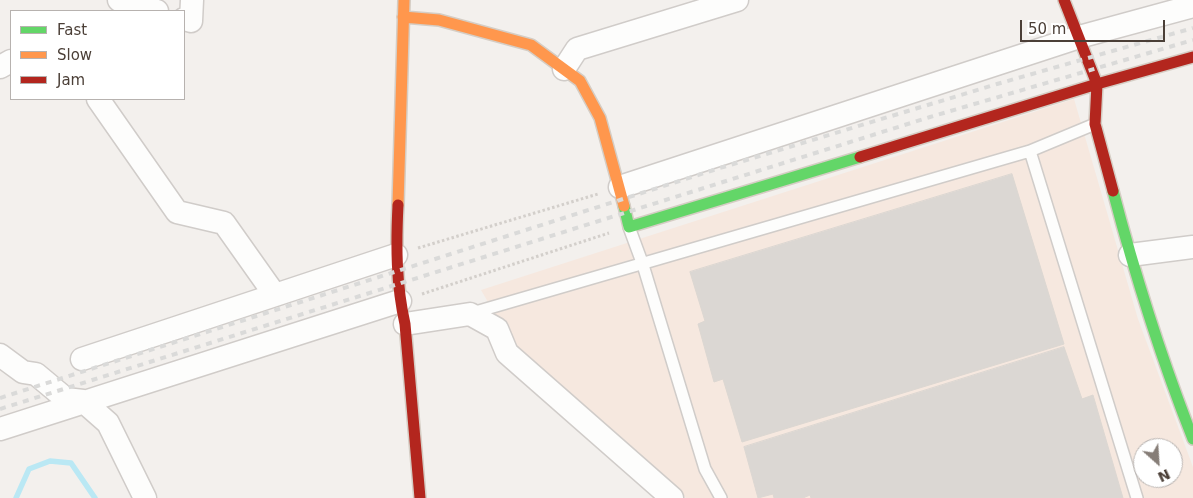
<!DOCTYPE html>
<style>
body{margin:0}
#map{position:relative;width:1193px;height:498px;overflow:hidden;background:#f3f0ed;font-family:"DejaVu Sans",sans-serif}
canvas{display:block}
.legend{position:absolute;left:10px;top:10px;width:175px;height:90px;box-sizing:border-box;background:#fff;border:1px solid #b7b2af;margin:0;padding:6px 9px;list-style:none;font-size:15px;color:#4b3f37}
.legend li{display:flex;align-items:center;gap:10px;height:25px}
.legend b{width:25px;border:1px solid #b7b2af}
.north{position:absolute;left:1133px;top:438px;width:50px;height:50px;box-sizing:border-box;background:#fff;border:1px solid #b7b2af;border-radius:50%;rotate:154deg;font-size:14px;font-weight:700;line-height:20px;text-align:center;color:#4b3f37}
.north::after{content:'';display:block;margin:auto;width:18px;height:22px;background:#867d77;clip-path:polygon(50% 0,100% 100%,50% 72%,0 100%)}
.scale{position:absolute;left:1020px;top:20px;width:145px;height:22px;box-sizing:border-box;border:2px solid #4b3f37;border-top:0;padding-left:6px;font-size:15px;line-height:18px;white-space:nowrap;color:#4b3f37;-webkit-text-stroke:4px #fff;paint-order:stroke}
</style>
<div id="map">
<canvas width="1193" height="498"></canvas>
<ul class="legend">
<li><b style="height:6px;background:#63d668"></b>Fast</li>
<li><b style="height:6px;background:#ff974d"></b>Slow</li>
<li><b style="height:6px;background:#b3261e"></b>Jam</li>
</ul>
<div class="north">N</div>
<div class="scale">50 m</div>
</div>
<script>
const ctx = document.querySelector('canvas').getContext('2d');
ctx.lineJoin = 'round';
function fill(path, color) {
  ctx.fillStyle = color;
  ctx.fill(path, 'evenodd');
}
function stroke(path, color, width, dash) {
  ctx.strokeStyle = color;
  ctx.lineWidth = width;
  ctx.lineCap = dash ? 'butt' : 'round';
  ctx.setLineDash(dash || []);
  ctx.stroke(path);
}
fill(new Path2D(`
 M1074 99 1138 319 1193 467V498H686L510 340 481 290ZM1143 448H1173V478H1143Z`), '#f6e8df');
stroke(new Path2D(`
 M16 498 29 469 50 461 71 463 95 498`), '#bae8f4', 5.5);
const building = new Path2D(`
 M1012 174 1064 344 742 442 723 379 714 382 698 324 705 321 690 272Z
 M1064 347 1082 399 1093 395 1123 498H811L810 495 803 498H774L773 494 758 498 744 447Z`);
fill(building, '#dbd7d3');
stroke(building, '#dcd7d2', 1);
const lane = new Path2D(`
 M1030 151 1137 498
 M629 227 643 265 705 469 721 498
 M472 313 1030 151 1095 124`);
const street = new Path2D(`
 M119 0 157 11
 M184 19 191 21 192 0
 M0 67 11 61
 M564 69 577 49 737 0
 M98 99 177 212 224 223 275 295
 M620 187 1079 37 1193 6
 M1130 255 1193 247
 M405 324 470 314 497 329 507 353 672 498
 M0 355 23 372 36 374 66 399 83 401 108 423 145 498
 M82 359 396 255
 M0 429 400 301`);
const fast = new Path2D(`
 M1113 191C1135 275 1161 358 1193 439
 M624 206 629 227 860 157`);
const slow = new Path2D(`
 M403 17 439 20 531 45 580 81 600 118 624 206
 M398 205 404 0`);
const jam = new Path2D(`
 M1064 0 1097 84 1095 124 1113 191
 M860 157 1097 84 1193 57
 M398 205C396 245 396 284 405 324L420 498`);
stroke(lane, '#d0ccc9', 14);
stroke(street, '#d0ccc9', 25);
stroke(fast, '#d5cdc4', 14);
stroke(slow, '#d5cdc4', 14);
stroke(jam, '#d5cdc4', 14);
stroke(new Path2D(`
 M418 248 598 194
 M422 294 609 233`), '#d3cfcb', 3, [2.5, 2.5]);
stroke(lane, '#fdfdfc', 11);
stroke(street, '#fdfdfc', 22);
stroke(fast, '#63d668', 11);
stroke(slow, '#ff974d', 11);
stroke(jam, '#b3261e', 11);
stroke(new Path2D(`
 M0 398 720 168 997 84 1193 28
 M0 409 930 117 1193 40`), '#dadad9', 4, [6, 6]);
</script>
